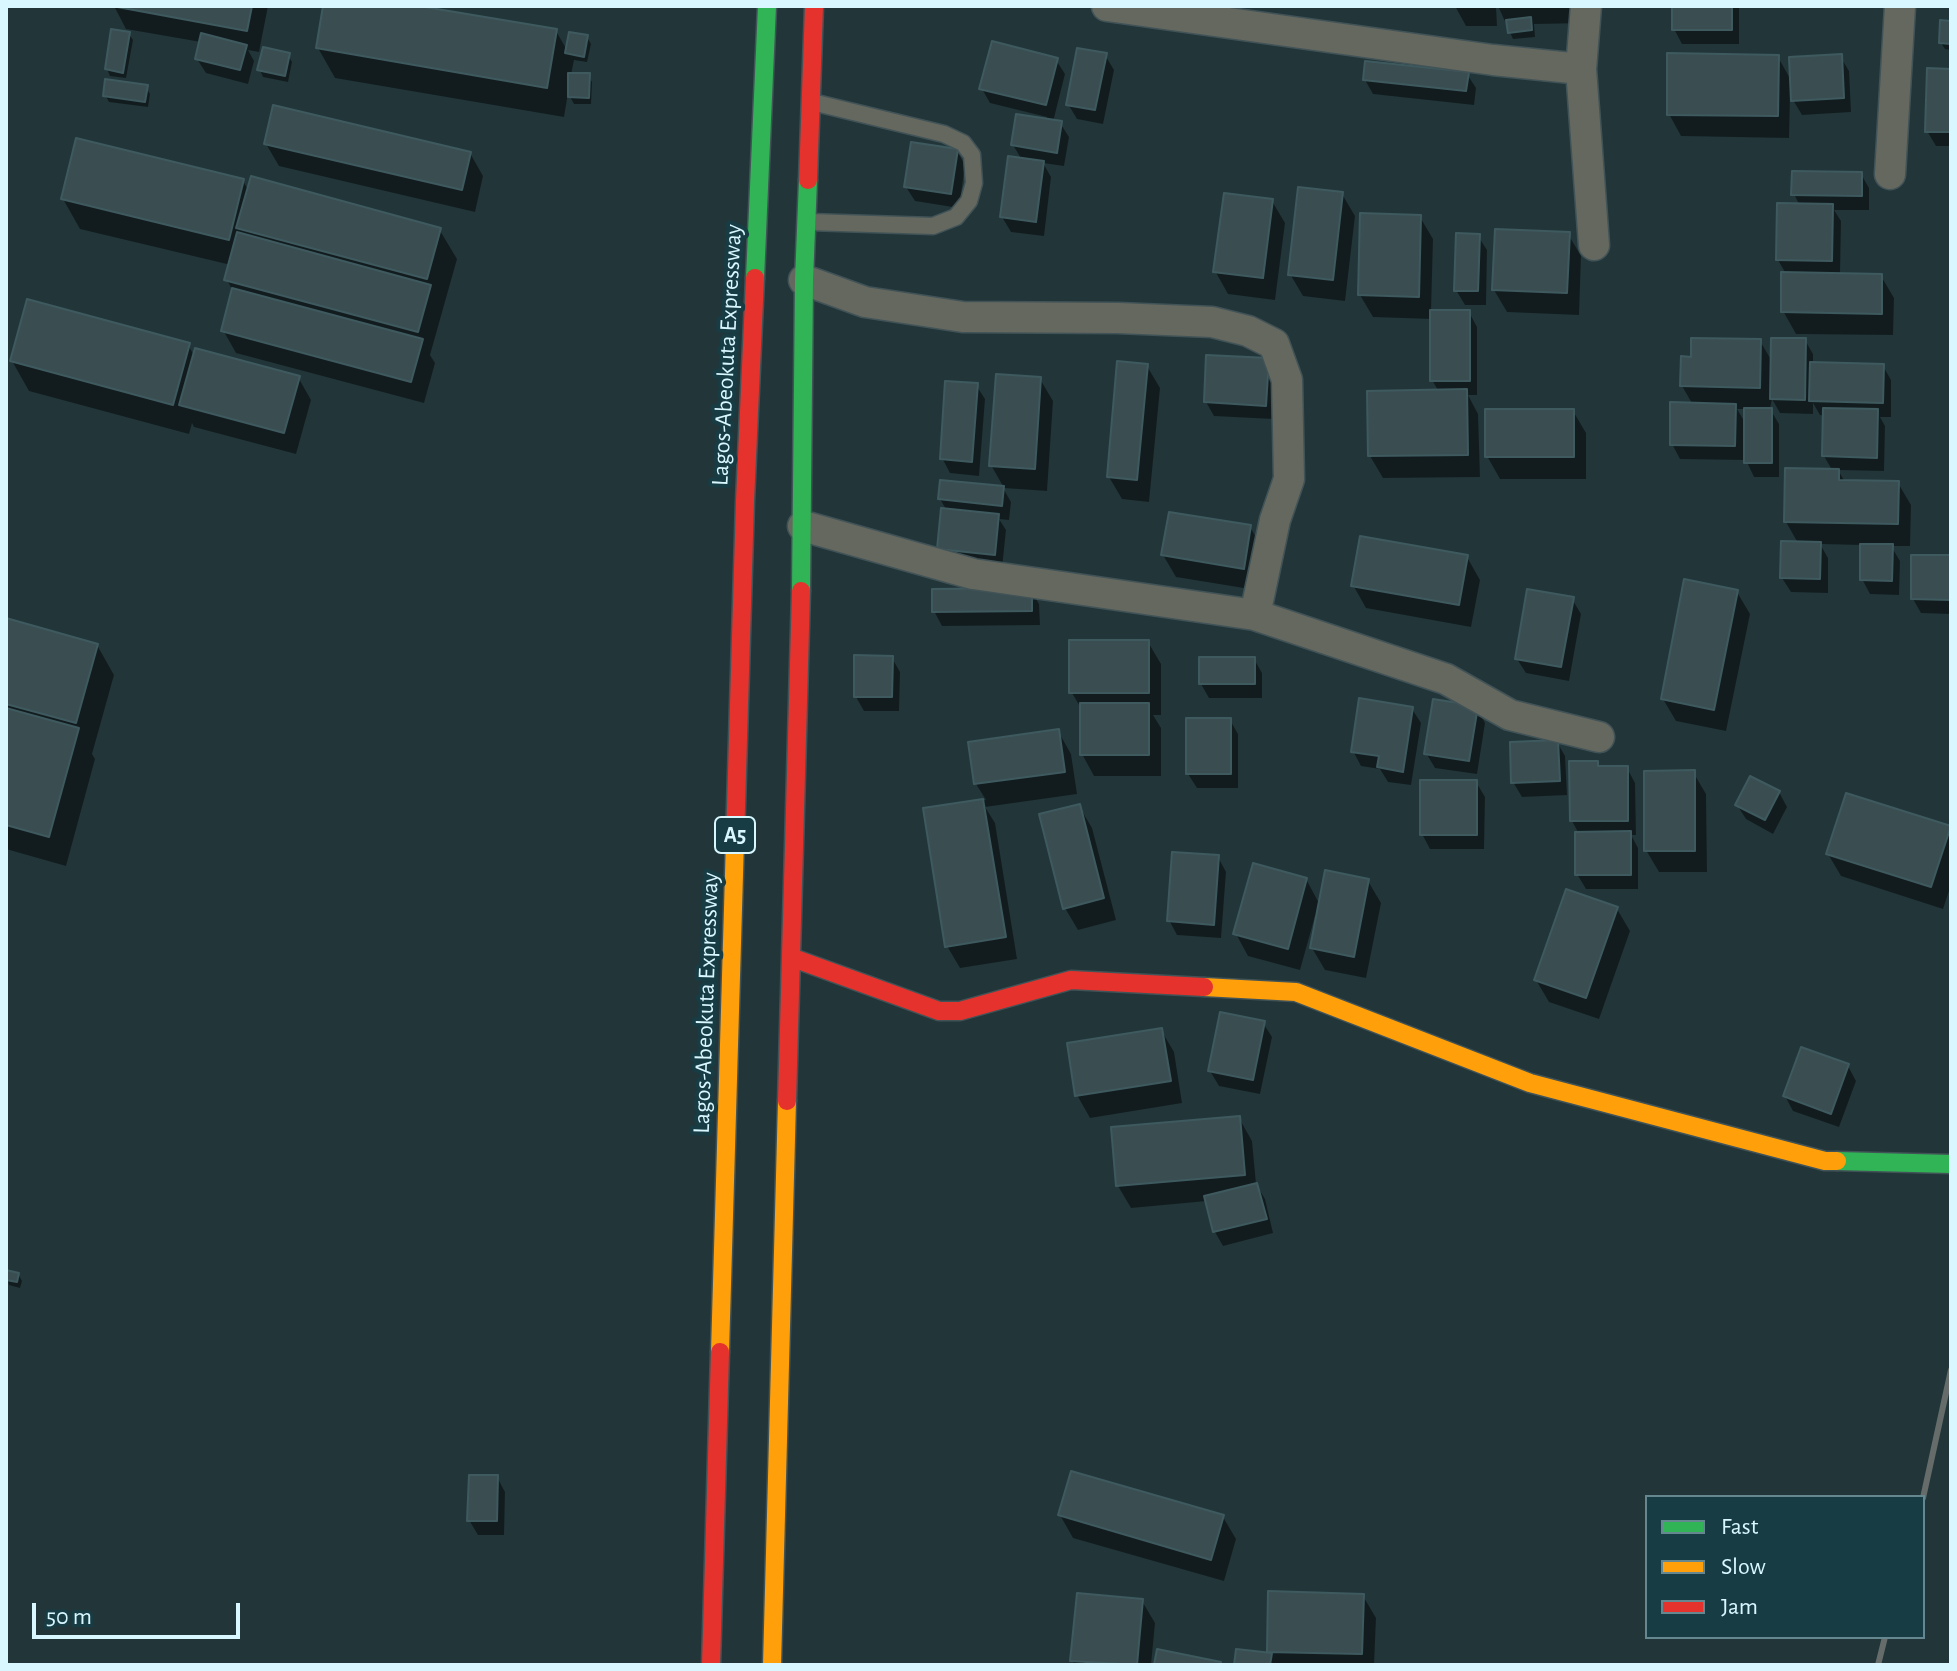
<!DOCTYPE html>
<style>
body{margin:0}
#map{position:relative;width:1957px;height:1671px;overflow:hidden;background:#22363a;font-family:"Alegreya Sans",sans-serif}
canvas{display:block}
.frame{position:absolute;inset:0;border:8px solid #d9f7ff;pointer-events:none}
.legend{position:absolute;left:1645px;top:1495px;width:280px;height:144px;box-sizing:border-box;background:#173c44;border:2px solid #65878f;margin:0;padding:10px 14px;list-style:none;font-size:24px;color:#d9f7ff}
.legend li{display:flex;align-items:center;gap:16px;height:40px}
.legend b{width:40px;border:2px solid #65878f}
.scale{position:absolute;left:32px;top:1603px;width:208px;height:36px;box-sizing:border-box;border:4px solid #d9f7ff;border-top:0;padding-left:10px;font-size:24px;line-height:28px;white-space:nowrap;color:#d9f7ff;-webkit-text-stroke:6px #173c44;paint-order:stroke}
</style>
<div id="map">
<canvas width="1957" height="1671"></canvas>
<div class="frame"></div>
<ul class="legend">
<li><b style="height:10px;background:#30b455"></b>Fast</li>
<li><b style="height:10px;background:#ff9f0a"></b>Slow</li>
<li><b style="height:10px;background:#e5322d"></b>Jam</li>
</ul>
<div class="scale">50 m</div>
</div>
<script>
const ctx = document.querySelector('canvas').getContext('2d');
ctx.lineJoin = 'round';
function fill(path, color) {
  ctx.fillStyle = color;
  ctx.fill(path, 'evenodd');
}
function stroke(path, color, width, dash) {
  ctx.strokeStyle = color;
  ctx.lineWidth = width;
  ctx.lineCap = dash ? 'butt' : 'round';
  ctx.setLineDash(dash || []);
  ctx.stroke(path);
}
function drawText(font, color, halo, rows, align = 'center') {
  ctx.font = font + ' "Alegreya Sans",sans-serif';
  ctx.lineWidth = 8;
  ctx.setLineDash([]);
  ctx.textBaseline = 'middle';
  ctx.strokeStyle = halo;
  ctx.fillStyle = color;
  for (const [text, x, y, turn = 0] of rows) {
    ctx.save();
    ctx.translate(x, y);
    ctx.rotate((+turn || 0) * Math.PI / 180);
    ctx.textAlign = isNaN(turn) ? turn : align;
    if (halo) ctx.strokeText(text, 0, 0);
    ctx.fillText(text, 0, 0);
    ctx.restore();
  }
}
fill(new Path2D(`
 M114 6H268L259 52 248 50 254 61 248 84 206 73 197 59 201 42 126 29Z
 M325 6H407L556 31 567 50 587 37 591 44 587 62 574 60 571 75H588L592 82 591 104H574L568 93 564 117 335 78 318 48Z
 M1455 6H1496L1497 26H1466Z
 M1498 6H1589L1590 23 1534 24 1535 37 1513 39Z
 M1674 6H1739V44H1682L1674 29Z
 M1951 23V62L1950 50 1945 49 1941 43Z
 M129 34 133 40 126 78 110 76 107 69Z
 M288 55 292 62 288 82 263 77 260 70Z
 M1105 55 1114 70 1103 124 1077 119 1068 104Z
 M1840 56 1849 71 1851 112 1802 115 1790 95 1789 138 1681 136 1669 114 1778 57 1792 82Z
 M1056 60 1065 74 1053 122 1060 123 1069 137 1064 166 1043 163 1051 177 1044 236 1011 232 1002 217 1022 160 1013 145 1046 120 1047 117 990 103 982 89Z
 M1951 71V146H1936L1927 131Z
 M1467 74 1476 88 1474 105 1373 94 1365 80Z
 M146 87 150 94 148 107 109 102 105 95Z
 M266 144 470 153 483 176 475 212 279 166Z
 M957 151 965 165 959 208 915 201 906 187Z
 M1861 174 1869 188V210H1834L1841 221 1840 275 1881 276 1894 298 1893 335 1796 334 1783 311 1786 274 1778 260 1800 206 1794 194Z
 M243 181 249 191 439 229 457 259 430 355 435 363 424 403 236 353 223 330 233 291 227 280 231 265 80 229 63 199Z
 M1342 194 1355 216 1345 301 1303 296 1290 274Z
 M1272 201 1285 223 1275 300 1228 294 1215 271Z
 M1420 217 1433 239 1431 312H1469L1477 327V395H1468L1478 414 1480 477 1383 478 1370 456 1439 392 1432 380V319L1373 317 1360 295Z
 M1568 234 1581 256 1579 315 1507 312 1494 290Z
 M1478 236 1487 250 1486 305H1465L1456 290Z
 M1805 340 1813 354V364L1883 366 1891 380V417H1880L1885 426 1884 471 1838 470 1845 482 1898 483 1911 505 1910 546H1891L1900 561 1899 595 1870 594 1862 579V545L1820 544 1828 558V593L1791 592 1782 578 1798 543 1786 522 1832 470 1824 456 1825 416 1820 415 1813 403V414L1780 413 1772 399 1770 409 1779 424V477H1754L1746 460 1680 459 1672 444 1693 405 1682 386 1693 359 1760 341 1773 363ZM1737 409H1746V424Z
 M188 345 195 357 298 377 311 400 296 454 194 427 192 423 189 434 29 391 12 361Z
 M1268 360 1276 375 1273 419 1214 416 1206 402Z
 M1147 366 1160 388 1149 502 1122 499 1109 477Z
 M1040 379 1053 401 1047 491 1004 488 991 465Z
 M976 385 985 399 979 476 950 473 942 458Z
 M1573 411 1586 433V479H1500L1487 456Z
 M1003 488 1011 502 1009 520 999 519 1006 530 1002 568 947 563 939 548 947 511 940 499Z
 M1250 527 1263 549 1256 590 1176 577 1163 555Z
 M1467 557 1480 580 1471 627 1366 608 1353 585Z
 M1951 557V614L1921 613 1913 599Z
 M1031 590 1039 604 1040 625 942 626 934 611Z
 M1737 592 1750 614 1726 731 1676 721 1663 699Z
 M1572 599 1581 614 1569 681 1526 673 1517 659Z
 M6 621 97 645 114 675 92 754 95 759 66 866 6 849Z
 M1148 642 1161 664V715H1153L1161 728V776H1094L1082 754V710L1072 693Z
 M892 658 900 672 899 711H864L856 697Z
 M1254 659 1262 673V698H1209L1201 684Z
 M1477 708 1485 723 1477 774 1435 768 1426 753Z
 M1412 709 1421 723 1411 785 1388 782 1380 769 1361 766 1353 751Z
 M1230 720 1238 734V788H1197L1188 774Z
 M1058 731 1071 754 1077 794 985 807 995 823 1017 959 960 968 947 946 925 810 986 800 976 784 971 744Z
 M1557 742 1565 756 1567 795 1522 797 1513 782Z
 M1597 762 1600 768H1627L1635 783 1636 835H1631L1638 848V889H1586L1577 874 1579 834 1572 821Z
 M1693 772 1706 794 1707 872H1659L1646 850Z
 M1476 782 1485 797 1484 849H1430L1422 834Z
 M1779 792 1787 807 1773 834 1746 819 1737 805Z
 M1079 806 1092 828 1116 920 1078 930 1065 908Z
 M1950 828 1951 885 1943 909 1841 876 1828 854Z
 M1218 857 1226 872 1221 938 1177 935 1169 920Z
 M1306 879 1320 905 1368 881 1381 903 1366 978 1325 970 1312 948 1318 916H1315L1300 970 1248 956 1236 934Z
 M1617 909 1630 931 1599 1019 1549 1002 1536 980Z
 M1263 1023 1272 1037 1260 1094 1219 1086 1210 1071Z
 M1161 1030 1174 1052 1182 1103 1090 1118 1077 1095Z
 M1848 1066 1856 1081 1839 1127 1793 1111 1785 1096Z
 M1239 1118 1252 1141 1256 1184 1265 1199 1273 1233 1223 1246 1215 1232 1207 1201 1131 1208 1118 1186Z
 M6 1272 18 1274 22 1281 20 1288 9 1285Z
 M497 1477 505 1492 504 1535H478L469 1520Z
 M1060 1515 1223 1517 1236 1539 1224 1581 1073 1538Z
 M1363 1596 1376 1618 1374 1665H1236L1271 1655 1269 1651Z
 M1142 1601 1155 1623 1151 1665H1075L1072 1661Z`), '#0007');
const building = new Path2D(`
 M112 6H252L247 31Z
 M323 6H419L557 29 547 88 316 48Z
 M1672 6H1732V30H1672Z
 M1531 17 1532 30 1508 33 1506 20Z
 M1940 20 1951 21V44L1939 43Z
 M111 29 130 32 123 73 105 69Z
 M569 32 588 35 584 57 565 53Z
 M201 33 247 45 240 70 195 59Z
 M992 41 1058 58 1046 105 979 89Z
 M263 47 290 53 285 76 257 70Z
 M1077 48 1107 53 1095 110 1066 105Z
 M1667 53 1779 55 1778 116 1667 115Z
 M1842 54 1844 98 1791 101 1789 57Z
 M1365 61 1469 72 1466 91 1363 80Z
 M1927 68 1951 69V132H1925Z
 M568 73H590L589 98 568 97Z
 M105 79 148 85 145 102 103 96Z
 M273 105 471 152 462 190 264 144Z
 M1016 114 1062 121 1057 153 1011 145Z
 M76 138 244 179 229 240 61 199Z
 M911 142 958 149 951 194 904 187Z
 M1008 156 1044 161 1036 222 1000 217Z
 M1792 171 1862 172V196L1791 195Z
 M251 176 441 228 427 279 236 228Z
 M1298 187 1343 192 1333 280 1288 275Z
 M1224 193 1273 199 1263 278 1213 272Z
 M1777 203 1833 204 1832 261 1776 260Z
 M1360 213 1421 215 1419 297 1358 295Z
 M1495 229 1570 232 1567 293 1492 290Z
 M237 232 431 285 418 332 224 280Z
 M1456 233 1480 234 1478 291H1454Z
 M1781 272 1882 274V314L1781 312Z
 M232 288 423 339 411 382 221 331Z
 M27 299 190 343 173 405 10 361Z
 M1430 310H1470V381H1430Z
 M1691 338 1761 339 1760 388 1680 386 1681 356 1691 357Z
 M1771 338H1806L1805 400 1770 399Z
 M195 348 300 376 284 433 179 405Z
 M1206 355 1269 358 1266 406 1204 402Z
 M1117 361 1148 364 1137 480 1107 477Z
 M1810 362 1884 364 1883 403 1809 401Z
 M996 374 1041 377 1035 469 989 466Z
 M945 381 978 383 972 462 940 459Z
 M1467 389 1468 455 1368 456 1367 391Z
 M1670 402 1736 404 1735 446 1670 445Z
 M1744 408H1772V463H1744Z
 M1823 408 1878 409 1877 458 1822 456Z
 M1485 409H1574V457H1485Z
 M1785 468 1839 469V480L1899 481 1898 524 1784 522Z
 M940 480 1004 486 1002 506 938 499Z
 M941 508 999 514 995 555 937 549Z
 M1169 512 1251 525 1244 569 1161 555Z
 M1360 536 1468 555 1459 605 1351 586Z
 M1781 541 1821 542 1820 579 1780 578Z
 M1860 544H1893L1892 581 1860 580Z
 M1911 555H1951V600L1911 599Z
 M1684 579 1738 590 1714 710 1661 699Z
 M1032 588V611L932 612V589Z
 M1527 589 1574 597 1561 667 1515 659Z
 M6 618 98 644 76 723 6 704Z
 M1069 640H1149V693H1069Z
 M854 655 893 656 892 697H854Z
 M1199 657H1255V684H1199Z
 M1359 698 1413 707 1403 772 1377 767 1379 756 1351 752Z
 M1433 699 1478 706 1469 761 1424 754Z
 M1080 703H1149V755H1080Z
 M6 708 79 728 49 837 6 825Z
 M1186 718H1231V774H1186Z
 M1059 729 1065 772 974 784 968 742Z
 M1558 740 1560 781 1511 783 1510 742Z
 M1569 761H1598V766H1628V821H1570Z
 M1695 770V851H1644V771Z
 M1750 776 1780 791 1765 820 1735 805Z
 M1420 780H1477V835H1420Z
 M1846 793 1951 826 1931 887 1826 854Z
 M983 799 1006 937 945 947 923 808Z
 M1080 804 1104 898 1063 909 1039 814Z
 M1631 831V875H1575V832Z
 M1172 852 1219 855 1214 925 1167 921Z
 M1253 863 1307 878 1288 949 1233 934Z
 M1325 870 1369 879 1354 957 1310 948Z
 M1566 889 1618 907 1586 998 1534 980Z
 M1220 1012 1265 1021 1253 1080 1208 1071Z
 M1162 1028 1171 1081 1075 1096 1067 1043Z
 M1801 1047 1849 1064 1831 1114 1783 1096Z
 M1240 1116 1245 1175 1116 1186 1111 1127Z
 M1257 1183 1267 1219 1213 1232 1204 1196Z
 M6 1270 19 1273 17 1282 6 1280Z
 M1071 1471 1224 1515 1211 1560 1058 1515Z
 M469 1475H498L497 1521H467Z
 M1268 1591 1364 1594 1362 1654 1267 1652Z
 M1077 1593 1143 1599 1137 1665 1070 1661Z
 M1157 1649 1221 1662 1220 1665H1154Z
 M1236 1649 1272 1653 1270 1665H1234Z`);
fill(building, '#3a4d51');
stroke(building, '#3e5a5f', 2);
const lane = new Path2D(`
 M809 222 933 226 956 217 969 201 974 183 972 155 963 143 944 134 812 102`);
const street = new Path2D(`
 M1107 6 1493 60 1581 69
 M1586 6 1581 69 1594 245
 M1890 174 1900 6
 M804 280 865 302 963 317 1118 318 1212 322 1248 331 1274 344 1287 380 1289 479 1275 520 1255 615
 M803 526 973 574 1255 615 1446 679 1510 715 1599 737`);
const fast = new Path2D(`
 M755 278 767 6
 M801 591 804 280 808 180
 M1837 1161 1951 1164`);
const slow = new Path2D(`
 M1204 987 1296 992 1530 1083 1825 1161H1837
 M720 1352 735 840
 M772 1665 787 1101`);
const jam = new Path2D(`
 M808 180 814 6
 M735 840 745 501 755 278
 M793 958 939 1011H960L1071 980 1204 987
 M787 1101 801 591
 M711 1665 720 1352`);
stroke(lane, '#415357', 19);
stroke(street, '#415357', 33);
stroke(fast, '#415357', 21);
stroke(slow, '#415357', 21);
stroke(jam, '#415357', 21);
stroke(lane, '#65685f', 16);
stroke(street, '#65685f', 30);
stroke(fast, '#30b455', 18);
stroke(slow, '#ff9f0a', 18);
stroke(jam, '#e5322d', 18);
stroke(new Path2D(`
 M1923 1498 1951 1370
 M1878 1665 1885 1637`), '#656c6a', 6);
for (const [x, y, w] of [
 [735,835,40]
]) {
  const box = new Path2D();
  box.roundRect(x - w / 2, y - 18, w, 36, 6);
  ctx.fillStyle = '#173c44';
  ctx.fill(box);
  stroke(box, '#d9f7ff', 2);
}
drawText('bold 22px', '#d9f7ff', null, [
 ["A5",735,835]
]);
drawText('24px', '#d9f7ff', '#173c44', [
 ["Lagos-Abeokuta Expressway",727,355,-87],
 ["Lagos-Abeokuta Expressway",706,1003,-88]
]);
</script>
